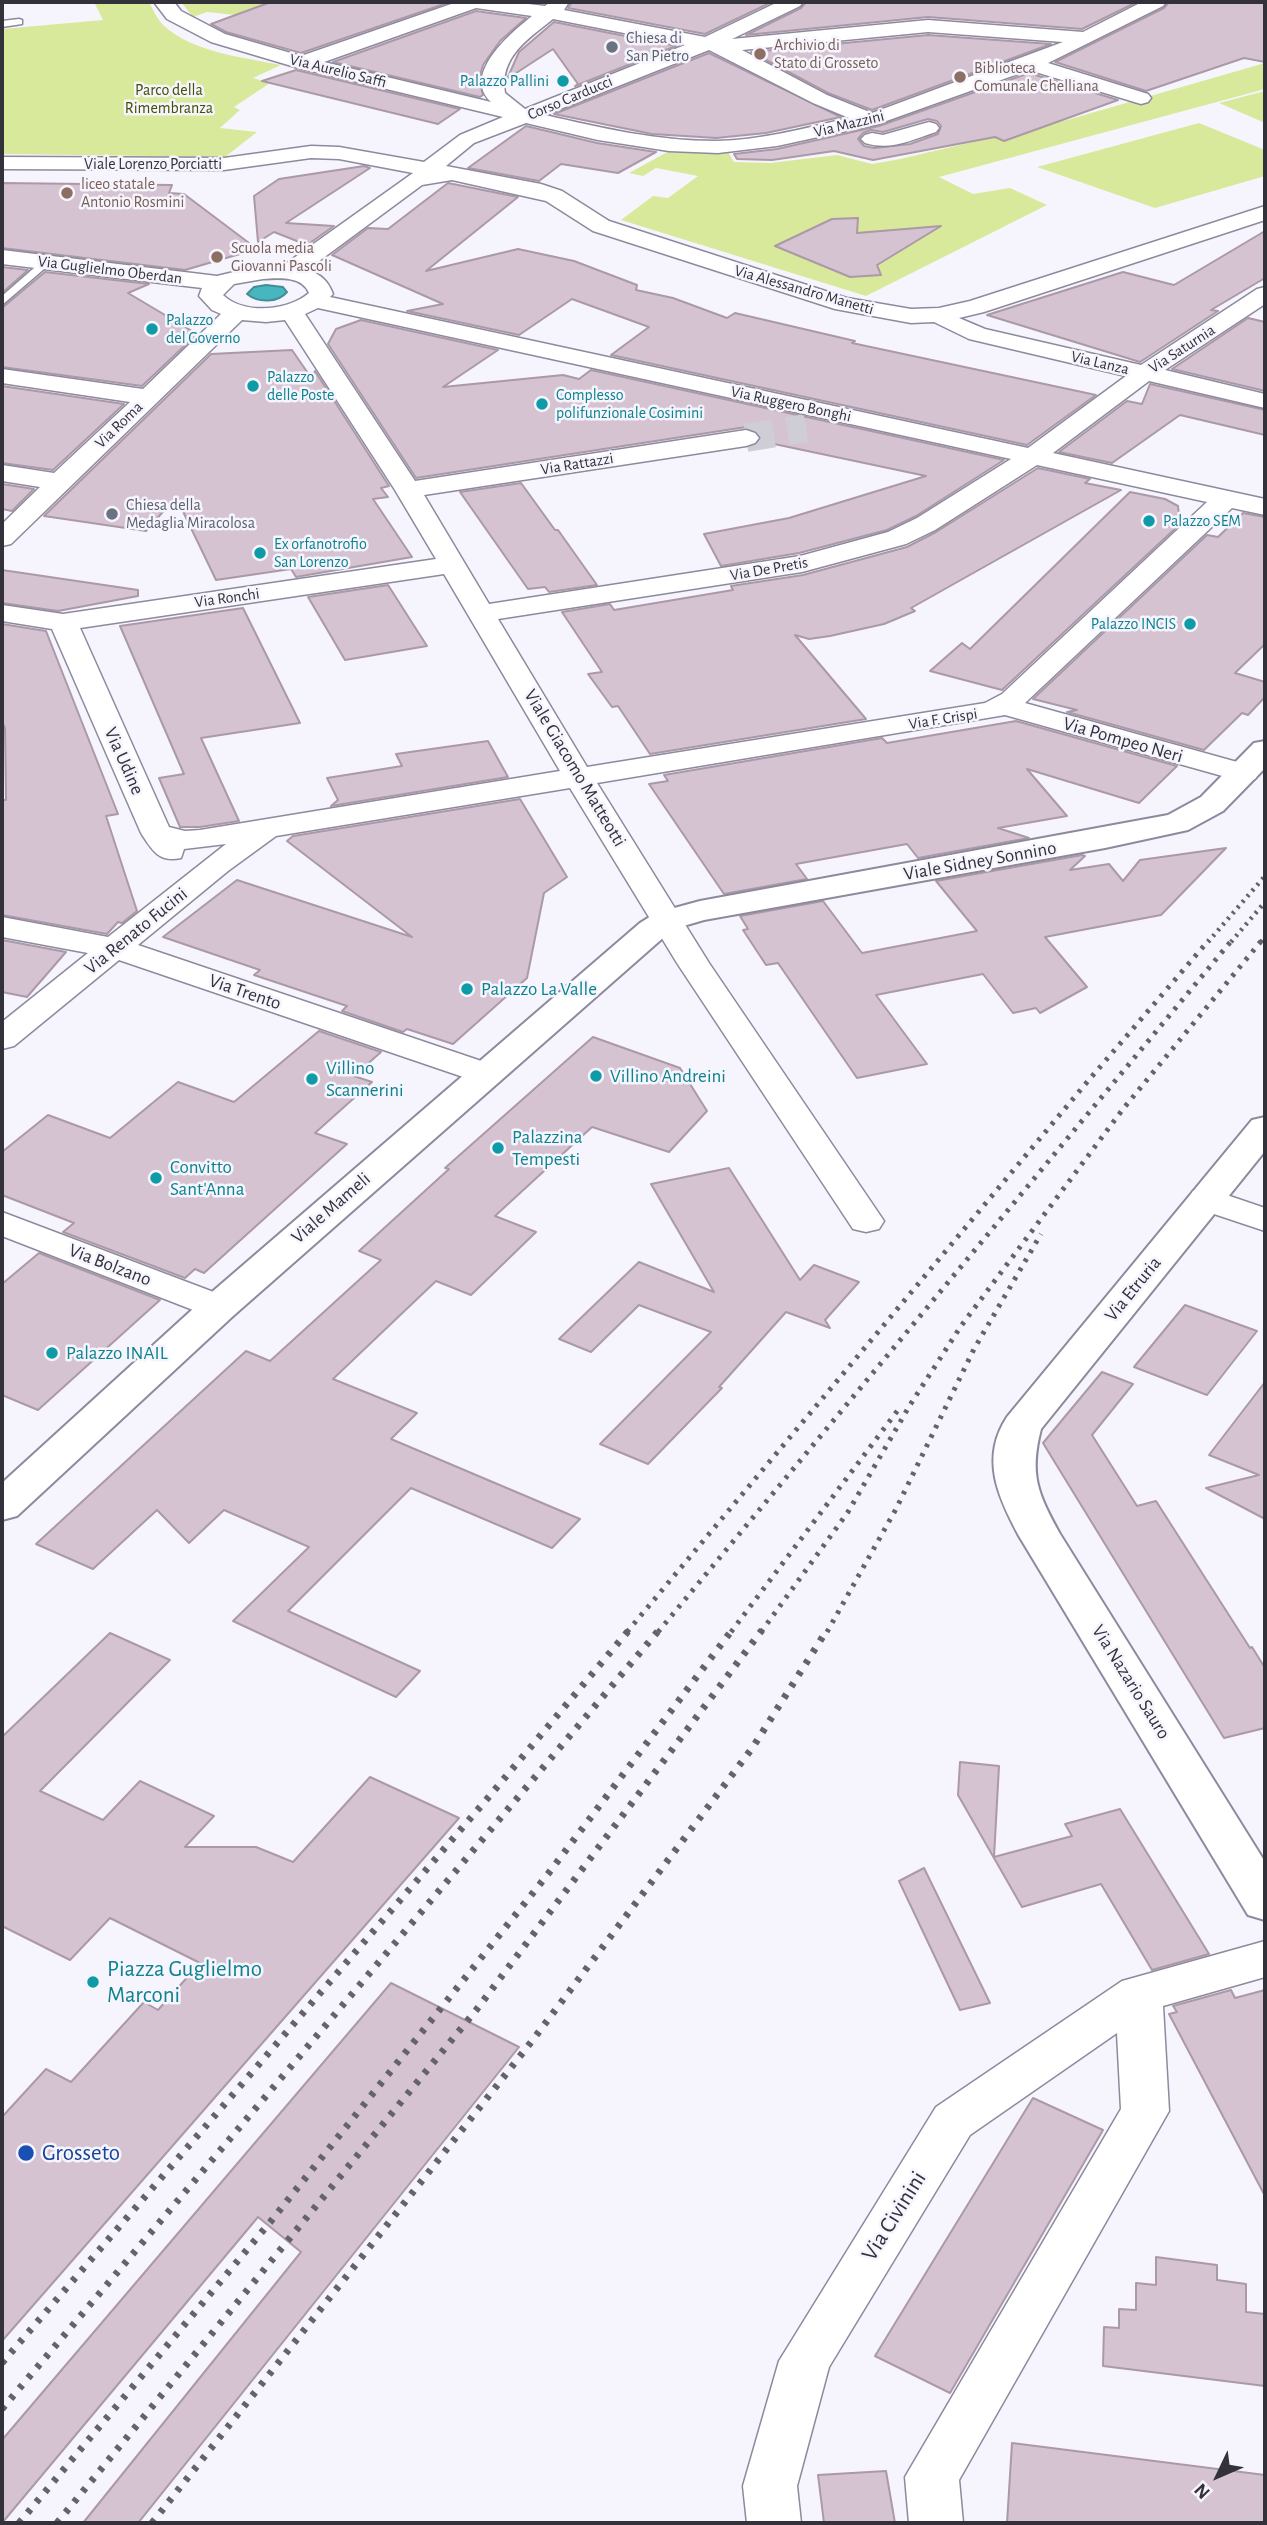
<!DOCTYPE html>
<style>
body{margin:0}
#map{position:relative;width:1267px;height:2525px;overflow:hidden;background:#f6f5fe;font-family:"Alegreya Sans",sans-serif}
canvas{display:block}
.frame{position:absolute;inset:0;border:4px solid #33313a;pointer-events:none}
.north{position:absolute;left:1183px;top:2441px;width:70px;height:70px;-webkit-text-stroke:5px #f6f5fe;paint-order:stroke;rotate:226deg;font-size:19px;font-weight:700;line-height:28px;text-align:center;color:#33313a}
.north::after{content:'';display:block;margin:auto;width:24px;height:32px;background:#33313a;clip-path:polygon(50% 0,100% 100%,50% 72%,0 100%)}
</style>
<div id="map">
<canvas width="1267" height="2525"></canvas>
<div class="frame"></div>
<div class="north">N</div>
</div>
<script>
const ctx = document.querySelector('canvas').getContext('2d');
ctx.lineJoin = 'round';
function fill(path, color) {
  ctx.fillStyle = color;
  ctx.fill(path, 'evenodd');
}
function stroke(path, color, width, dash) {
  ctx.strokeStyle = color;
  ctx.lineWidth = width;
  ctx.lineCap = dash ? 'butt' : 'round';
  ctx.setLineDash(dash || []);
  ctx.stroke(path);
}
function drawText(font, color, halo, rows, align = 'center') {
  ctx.font = font + ' "Alegreya Sans",sans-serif';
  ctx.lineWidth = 5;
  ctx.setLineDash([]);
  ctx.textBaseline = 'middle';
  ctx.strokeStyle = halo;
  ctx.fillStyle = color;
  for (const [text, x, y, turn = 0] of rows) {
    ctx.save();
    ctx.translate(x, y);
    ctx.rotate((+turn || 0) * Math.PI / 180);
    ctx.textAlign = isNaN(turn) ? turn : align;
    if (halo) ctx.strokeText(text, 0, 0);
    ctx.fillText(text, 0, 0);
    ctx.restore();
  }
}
fill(new Path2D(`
 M94 2H149C153 9 157 19 163 25 194 53 242 57 281 65L253 78 270 83 234 107 240 110 220 128 257 132 225 157 2 154V29L103 20Z
 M181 2H271L235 15 207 12 193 17Z
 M1265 63V89L939 177 973 194 1010 188 1047 205 866 296 621 220 653 196 668 198 698 176 656 168 643 176 629 173 671 150 728 152 734 162 770 163 837 155 872 164 900 159 1067 120Z
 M1265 91V123L1219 103Z
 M1199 123 1265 150V176L1155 208 1037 167Z`), '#d8e99c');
const water = new Path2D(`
 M266 285 283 287 287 292C278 303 258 303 247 294L254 287Z`);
fill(water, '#47b6bf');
stroke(water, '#418e97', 2);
const building = new Path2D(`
 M271 2H450L301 53 226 32 211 24Z
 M572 2H772L705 34 568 8Z
 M806 2H1137L1082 29 928 17 746 35 801 8Z
 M1169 2H1265V62L1244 58 1146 91 1055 62 1164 8Z
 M476 11 526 18 500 41 483 65 479 79 483 95 480 97 333 62Z
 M554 22 676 46 575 86 578 84 553 49 507 79 519 52Z
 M928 35 1051 44 872 110 828 93 751 52Z
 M709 53 841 117 766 133 716 138 652 134 554 114Z
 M296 70 460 109 438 124 262 81Z
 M1029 73 1118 100 1004 141 995 137 873 160 834 151 772 160 737 159 734 154 777 149 879 126ZM928 119 937 121 941 126 938 134 910 144 874 148 864 146 858 139 863 133 871 130 883 132Z
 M526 126 597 143 656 152 618 173 561 164 539 181 468 168Z
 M364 166 370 168 286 223 334 226 307 245 274 232 258 242 254 196 279 179Z
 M2 183 172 185 169 193 184 194 257 249 185 270 2 248Z
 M448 183 518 197 426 271 518 249 574 261 637 285 636 290 673 298 727 318 735 313 855 341 852 343 1096 395 1027 445 611 355 649 327 572 299 519 335 407 311 443 304 332 255 368 228 388 229Z
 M858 218 857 233 941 226 877 265 881 275 850 277 775 246 832 219Z
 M1265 231V278L1211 310 1218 311 1140 362 987 315 1123 272 1174 285Z
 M2 267 28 270 2 293Z
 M45 272 149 284 128 293 197 334 142 386 2 367V308Z
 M1248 318 1265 322V391L1172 369Z
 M361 320 498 350 443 387 563 375 579 379 591 370 1004 460 916 516 887 530 799 553 721 566 704 534 789 518 926 476 760 441 761 436 757 431 746 427 416 478 328 344 336 329Z
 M292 350 312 379 315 371 389 486 381 488 388 497 373 499 412 557 296 577 291 569 216 580 176 497 146 531 44 516 211 354Z
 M1150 384 1265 410V435L1180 415 1112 463 1059 452 1127 401 1142 404Z
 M2 386 124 404 53 470 2 463Z
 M1038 468 1090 479 1085 483 1121 490 911 608 915 611 884 624 830 636 809 639 795 635 866 719 650 754 618 706 612 707 588 674 602 672 562 612 610 604 614 610 733 590 731 586 803 575 907 547 936 532Z
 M521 483 555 530H558L597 585 549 592 545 587 528 589 460 492Z
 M2 484 34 489 12 511 2 509Z
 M1130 492 1165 499 1178 506 1180 524 1002 690 930 671 962 643 970 649Z
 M1243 513 1265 517V644L1235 673 1265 682V697L1248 715 1242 713 1204 750 1067 712 1077 710 1033 699 1207 535 1218 537Z
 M2 570 138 590V596L58 611 2 603Z
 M388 585 427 646 345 660 308 597Z
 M243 608 300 723 201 738 239 821 200 827H180L159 778 184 774 120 626Z
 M2 624 46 631 118 814 106 816 137 911 122 923 118 922 107 934 2 915V800H6L5 728 2 722Z
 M1016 721 1177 766 1139 803 1027 769 1067 816 998 828 1029 838 918 858 907 844 796 864 807 879 724 894 649 784 668 781 664 775 882 738 887 743Z
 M488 741 508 777 331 806 338 800 327 778 402 766 396 754Z
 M520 799 567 877 544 893 527 978 453 1044 407 1029 403 1032 342 1011 347 1006 254 975 260 970 163 937 237 880 412 937 287 841 293 836Z
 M1226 848 1161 915 1045 937 1087 987 1040 1013 1036 1008 1013 1013 983 974 876 995 927 1064 857 1078 778 963 766 965 743 930 748 929 740 916 823 901 862 953 977 931 936 881 1082 855 1085 856 1070 870 1109 864 1123 881 1140 860Z
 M2 940 66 952 27 997 2 992Z
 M319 1031 381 1052 354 1076 372 1082 315 1133 347 1144 204 1273 195 1269 185 1278 63 1232 74 1223 2 1195V1152L48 1115 110 1138 178 1082 234 1102Z
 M593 1037 680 1068 707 1111 669 1152 592 1127 495 1216 536 1232 471 1295 436 1281 333 1379 417 1413 391 1439 580 1519 552 1548 411 1488 288 1611 420 1671 396 1697 233 1621 309 1547 224 1510 189 1543 157 1510 93 1569 36 1544 246 1351 270 1361 381 1260 359 1251 449 1169 445 1168Z
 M729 1168 800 1280 814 1265 859 1282 825 1320 830 1328 786 1312 719 1387 722 1388 648 1464 600 1444 711 1332 639 1305 591 1352 559 1339 639 1262 714 1292 651 1184Z
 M39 1253 160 1300 38 1410 2 1395V1284Z
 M1185 1305 1257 1331 1207 1395 1134 1367Z
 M1102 1372 1133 1384 1092 1435 1137 1506 1156 1501 1250 1648 1252 1647 1265 1668V1728L1224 1738 1043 1443Z
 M1265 1382V1519L1206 1488 1259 1475 1209 1455Z
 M110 1633 170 1660 40 1791 103 1820 140 1781 214 1816 185 1847H256L293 1862 370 1777 459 1818 2 2341V2117L46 2069 71 2082 144 2002 158 2010 200 1963 110 1918 70 1960 2 1926V1737Z
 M960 1762 999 1766 994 1857 1072 1836 1065 1824 1120 1809 1209 1954 1152 1970 1101 1884 1022 1907 958 1795Z
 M924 1868 990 2003 960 2010 899 1881Z
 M391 1983 519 2047 138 2523H83L301 2252 258 2217 2 2523V2440Z
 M1231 1990 1235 1998 1265 1990V2196L1169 2014 1177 2012 1173 2006Z
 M1033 2098 1103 2130 950 2393 875 2356Z
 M1156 2257 1217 2265V2280L1246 2284V2312L1265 2314V2386L1103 2366 1104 2327 1119 2328V2309L1136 2310V2283L1156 2285Z
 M1012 2443 1265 2475V2523H1007Z
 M886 2471 895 2523H824L818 2475Z`);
fill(building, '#d6c3d2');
stroke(building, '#ab99a7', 2);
stroke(new Path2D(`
 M746 438 806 428`), '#cfced7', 28, [28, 14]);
const lane = new Path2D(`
 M19 19 22 20V24L2 27V21Z
 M42 261 51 263 2 305V296Z`);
const street = new Path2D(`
 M154 2H174L181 11 225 34 301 56 457 2H512L545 6 550 2H569L564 10 705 37 778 2H803L800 6 732 39 928 20 1083 32 1142 2H1166L1163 6 1048 63 1148 94 1151 98 1148 102 1141 104 1029 70 878 124 777 146 718 153 669 151 598 140 526 123 474 143 446 166 541 184 562 191 609 221 847 298 911 309 939 308 970 301 1265 206V220L984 312 959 318 985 329 1141 365 1257 289 1265 287V304L1165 370 1265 394V408L1149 381 1053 453 1265 499V515L1232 508 1025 703 1255 767 1259 773 1255 779 1244 782 1233 779 1005 715 597 783 709 963 884 1221 879 1229 866 1232 853 1229 677 963 570 788 276 836 228 871 138 945 496 1066 501 1073 496 1080 484 1083 472 1080 119 960 14 1046 2 1049V1022L88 953 2 937V917L108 937 226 844 184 849 181 858C159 863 152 850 141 833L52 629 2 621V605L63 614 436 559 395 490 285 320 266 322 242 320 11 544 2 546V524L40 487 2 481V465L54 473 130 402 2 383V369L143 389 221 314 212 310 199 296 202 288 2 264V250L217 276 263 265H284L413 173 339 159 311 158 224 170 2 169V157L224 158 311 146 339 147 424 162 460 135 503 117 295 67 211 42 167 19ZM476 8 532 16C512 32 461 74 491 102L324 62ZM553 19 685 45 525 109 505 93C499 57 528 39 553 19ZM928 32 1063 42 872 113 827 95 742 50ZM709 50 813 103 849 118C806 128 761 140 716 141 658 141 601 128 545 115ZM452 180 546 201 593 231 835 309 911 323 934 322 969 339 1126 376 1028 448 330 297 333 294C328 281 321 274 307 270L422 185ZM263 279C279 278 302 276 309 293 288 311 244 315 223 295L234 284ZM318 308 1011 459 917 518 888 532 800 556 489 604 424 495 746 446 755 443 759 438 755 433 746 430 415 481 305 314ZM1037 465 1207 502 1002 694 985 703 587 767 498 619 802 572 906 544 935 530ZM444 574 560 771 200 830 185 831 169 827 80 628Z
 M929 122 936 124 939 128 936 132C911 140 891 151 865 143L861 139 865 135 872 133 883 135Z
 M1206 1188 1265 1208V1231L1193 1207 1188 1199 1193 1191Z
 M2 1212 232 1299 238 1307 232 1315 219 1319 206 1315 2 1236Z
 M1265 1941V1977L1163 2006 1169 2111 959 2480 963 2523H909L905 2477 1121 2109 1117 2033 970 2135 829 2367 797 2486 801 2523H747L743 2486 779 2361 936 2107 1122 1981Z`);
const secondary = new Path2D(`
 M1265 741V768L1223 811 1188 830 1105 848 704 920 680 927 664 937 233 1316 17 1516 2 1520V1483L205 1298 640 923 656 913 700 901 1168 815 1201 797 1254 743Z
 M1265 1117V1151L1041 1429C1029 1475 1038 1494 1060 1534L1265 1862V1920L1248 1915 1019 1536C998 1497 980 1458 1007 1417L1252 1120Z`);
stroke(lane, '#8d8a9e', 3);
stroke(street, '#8d8a9e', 3);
stroke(secondary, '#8d8a9e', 4);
fill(lane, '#fff');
fill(street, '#fff');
fill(secondary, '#fff');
stroke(new Path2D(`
 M1208 942 1265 876
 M1231 942 1265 902
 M1261 942 1264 938`), '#64626b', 4.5, [2.5, 5]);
stroke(new Path2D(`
 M627 1632 1088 1081 1209 940
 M658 1632 1232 940
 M731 1632 898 1410
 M761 1632 848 1512 910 1405 961 1326 1123 1109 1262 940
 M827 1632 896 1509 974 1349 1041 1234`), '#64626b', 5, [3.5, 7]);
stroke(new Path2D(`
 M2 2363 487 1799 629 1630
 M2 2409 659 1630
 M19 2523 271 2221 548 1874 732 1630
 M57 2523 477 2009 762 1630
 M152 2523 532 2041 753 1747 827 1630`), '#64626b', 7, [4.5, 9]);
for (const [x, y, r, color] of [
 [612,47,7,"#6b7280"],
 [760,54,7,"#8d6e63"],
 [960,77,7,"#8d6e63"],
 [563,81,7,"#0f9aa8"],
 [67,193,7,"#8d6e63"],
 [217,257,7,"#8d6e63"],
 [152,329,7,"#0f9aa8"],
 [253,386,7,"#0f9aa8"],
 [542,404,7,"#0f9aa8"],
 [112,514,7,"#6b7280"],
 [1149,521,7,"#0f9aa8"],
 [260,553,7,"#0f9aa8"],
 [1190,624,7,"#0f9aa8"],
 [467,989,7,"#0f9aa8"],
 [596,1076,7,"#0f9aa8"],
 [312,1079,7,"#0f9aa8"],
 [498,1148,7,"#0f9aa8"],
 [156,1178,7,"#0f9aa8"],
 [52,1353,7,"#0f9aa8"],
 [93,1982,7,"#0f9aa8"],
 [26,2153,9,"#1a4fb4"]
]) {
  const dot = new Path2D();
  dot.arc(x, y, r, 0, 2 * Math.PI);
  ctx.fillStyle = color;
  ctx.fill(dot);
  stroke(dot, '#f6f5fe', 2.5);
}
drawText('16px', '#5b616d', '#f6f5fe', [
 ["Chiesa di",626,38],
 ["San Pietro",626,56],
 ["Chiesa della",126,505],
 ["Medaglia Miracolosa",126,523]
], 'left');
drawText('16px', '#785e54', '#f6f5fe', [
 ["Archivio di",774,45],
 ["Stato di Grosseto",774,63],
 ["Biblioteca",974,68],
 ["Comunale Chelliana",974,86],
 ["liceo statale",81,184],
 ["Antonio Rosmini",81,202],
 ["Scuola media",231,248],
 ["Giovanni Pascoli",231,266]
], 'left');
drawText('16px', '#33313a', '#f6f5fe', [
 ["Via Aurelio Saffi",338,71,14],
 ["Corso Carducci",570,98,-23],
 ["Via Mazzini",849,124,-14],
 ["Viale Lorenzo Porciatti",153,164],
 ["Via Guglielmo Oberdan",110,270,7],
 ["Via Alessandro Manetti",804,290,16],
 ["Via Saturnia",1182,349,-33],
 ["Via Lanza",1100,363,13],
 ["Via Ruggero Bonghi",791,404,12],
 ["Via Roma",119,425,-44],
 ["Via Rattazzi",577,464,-9],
 ["Via De Pretis",769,569,-10],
 ["Via Ronchi",227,598,-8],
 ["Via F. Crispi",943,719,-9]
]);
drawText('16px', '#0d838f', '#f6f5fe', [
 ["Palazzo Pallini",549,81,"right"],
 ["Palazzo",166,320],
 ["del Governo",166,338],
 ["Palazzo",267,377],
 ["delle Poste",267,395],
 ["Complesso",556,395],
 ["polifunzionale Cosimini",556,413],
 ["Palazzo SEM",1163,521],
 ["Ex orfanotrofio",274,544],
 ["San Lorenzo",274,562],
 ["Palazzo INCIS",1176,624,"right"]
], 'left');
drawText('16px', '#434e01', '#f6f5fe', [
 ["Parco della",169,90],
 ["Rimembranza",169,108]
]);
drawText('19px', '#33313a', '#f6f5fe', [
 ["Via Pompeo Neri",1123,740,16],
 ["Via Udine",124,761,66],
 ["Viale Giacomo Matteotti",575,768,59],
 ["Viale Sidney Sonnino",980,861,-10],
 ["Via Renato Fucini",136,931,-39],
 ["Via Trento",245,992,19],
 ["Viale Mameli",331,1208,-41],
 ["Via Bolzano",110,1265,21],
 ["Via Etruria",1133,1289,-51],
 ["Via Nazario Sauro",1131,1682,58]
]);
drawText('19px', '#0d838f', '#f6f5fe', [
 ["Palazzo La Valle",481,989],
 ["Villino",326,1068],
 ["Scannerini",326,1090],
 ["Villino Andreini",610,1076],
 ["Palazzina",512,1137],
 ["Tempesti",512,1159],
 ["Convitto",170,1167],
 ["Sant'Anna",170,1189],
 ["Palazzo INAIL",66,1353]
], 'left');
drawText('23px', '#0d838f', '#f6f5fe', [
 ["Piazza Guglielmo",107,1969],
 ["Marconi",107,1995]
], 'left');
drawText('23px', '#164399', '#f6f5fe', [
 ["Grosseto",42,2153]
], 'left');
drawText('23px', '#33313a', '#f6f5fe', [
 ["Via Civinini",894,2216,-58]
]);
</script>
